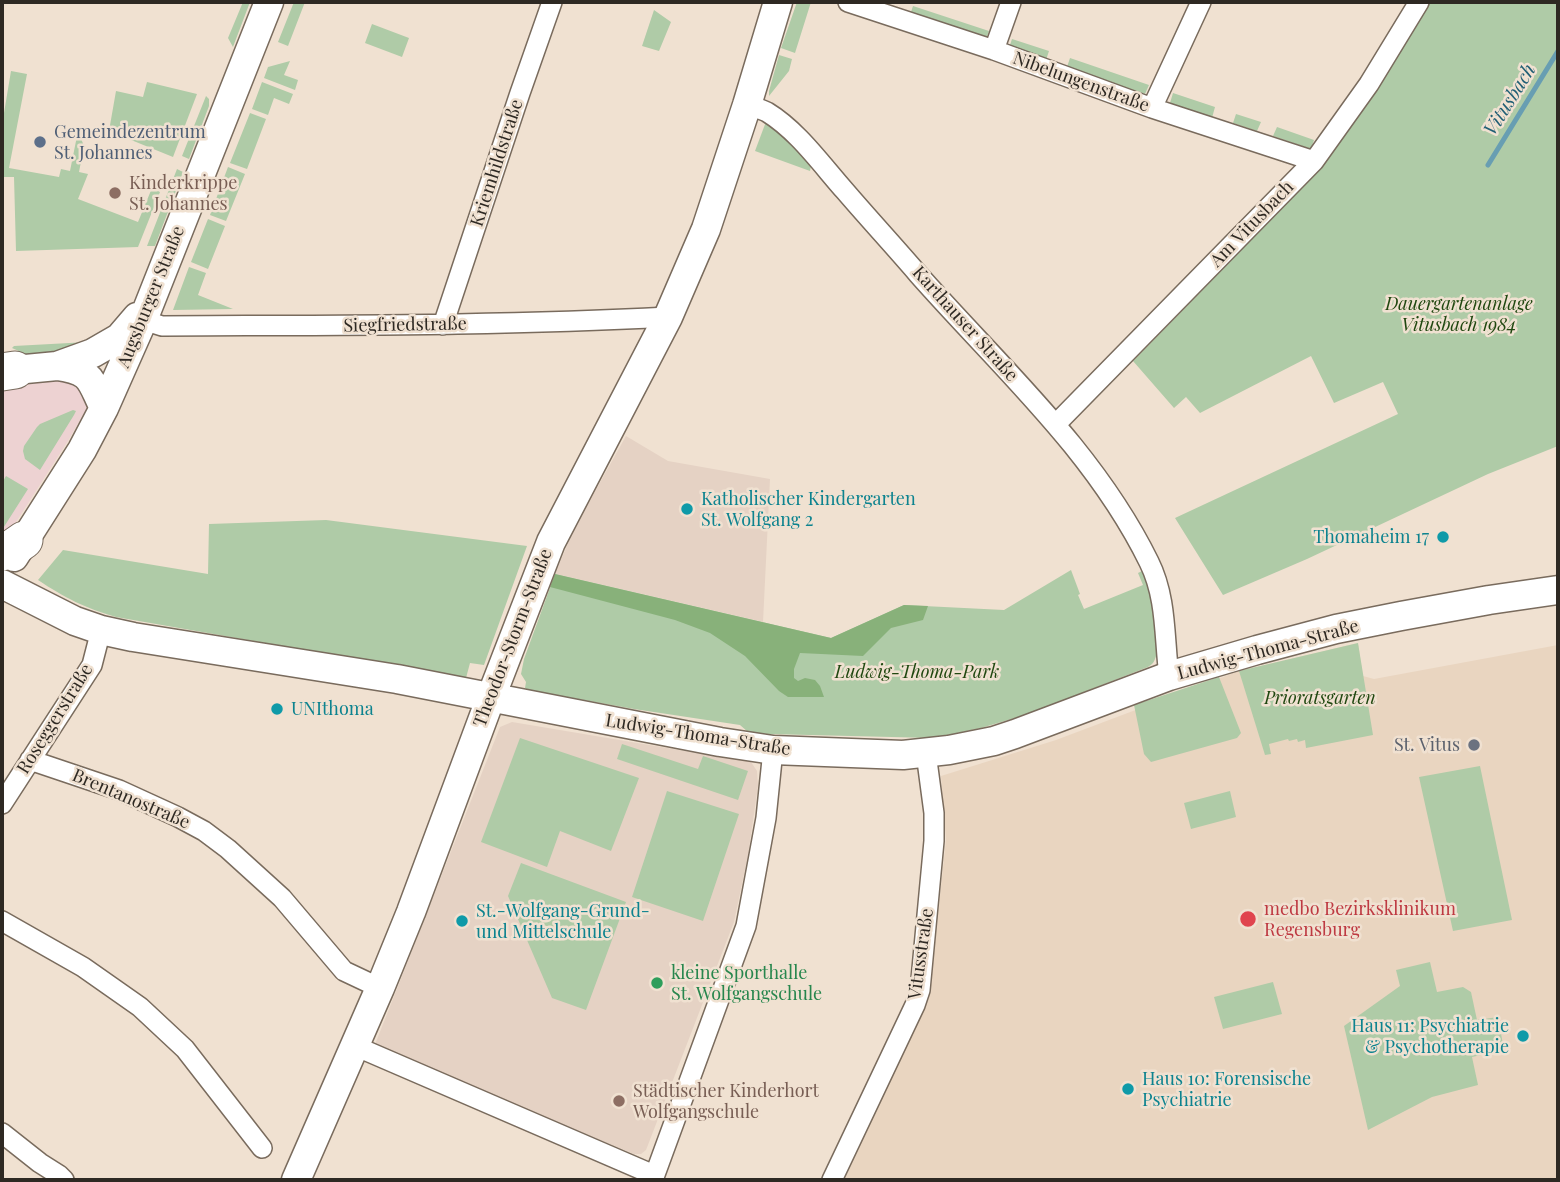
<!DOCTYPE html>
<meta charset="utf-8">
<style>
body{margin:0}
#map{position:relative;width:1560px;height:1182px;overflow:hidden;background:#f0e1d1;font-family:"Playfair Display",serif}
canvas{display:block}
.frame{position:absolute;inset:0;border:4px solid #2e2923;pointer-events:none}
</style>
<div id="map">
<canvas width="1560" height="1182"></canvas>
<div class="frame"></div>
</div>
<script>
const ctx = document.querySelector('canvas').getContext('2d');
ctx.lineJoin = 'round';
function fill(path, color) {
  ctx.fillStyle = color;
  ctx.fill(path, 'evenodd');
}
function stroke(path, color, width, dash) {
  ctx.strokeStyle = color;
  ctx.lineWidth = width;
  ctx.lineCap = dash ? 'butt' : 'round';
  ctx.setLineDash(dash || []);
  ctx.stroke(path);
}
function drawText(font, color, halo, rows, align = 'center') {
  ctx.font = font + ' "Playfair Display",serif';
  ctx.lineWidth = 5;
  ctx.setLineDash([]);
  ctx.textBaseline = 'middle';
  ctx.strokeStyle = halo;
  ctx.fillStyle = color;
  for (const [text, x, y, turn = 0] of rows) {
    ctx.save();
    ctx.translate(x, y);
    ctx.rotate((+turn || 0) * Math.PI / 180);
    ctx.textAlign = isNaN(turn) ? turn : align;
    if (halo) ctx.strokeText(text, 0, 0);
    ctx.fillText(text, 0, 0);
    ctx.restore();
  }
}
fill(new Path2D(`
 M71 375 91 401 68 441 2 544V379Z`), '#edd2d2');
fill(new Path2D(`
 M1358 643 1363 676 1374 679 1558 645V1180H840L929 998 946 840 941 776 1056 740 1239 671Z`), '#e9d5c0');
fill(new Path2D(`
 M626 436 668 461 770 479 763 622 555 574 569 541 593 495Z
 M512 722 751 762 757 771 758 786 748 855 734 922 646 1150 641 1154H634L374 1047 500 727Z`), '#e5d2c4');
fill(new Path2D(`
 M243 2H250L233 47 228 38Z
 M294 2H305L288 46 278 42Z
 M797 2H811L795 53 781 48Z
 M1429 2H1558V446L1488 474 1307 559 1223 595 1175 518 1398 414 1383 382 1334 403 1311 356 1200 413 1186 397 1174 408 1133 361 1309 181 1380 84Z
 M913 6 989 31 986 39 910 15Z
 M654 10 671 22 659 51 642 46Z
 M372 24 409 38 402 57 365 43Z
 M1012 39 1049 51 1046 60 1009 48Z
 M779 55 792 59 789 71 769 96V91Z
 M1070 58 1149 85 1145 94 1067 67Z
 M290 61 284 75 298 80 295 90 264 78 268 67Z
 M11 71 27 74 9 168 59 177 61 169 70 171 78 131 84 146 79 172 88 174 78 199 138 222 152 188 160 192 138 247 16 251 14 177H2V125Z
 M147 82 197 94 173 157 109 131 116 91 143 97Z
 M262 82 293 94 289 104 274 98 268 115 252 109Z
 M1173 93 1215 107 1212 118 1170 103Z
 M206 96 209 99V106L189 159 182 156Z
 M250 113 266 119 247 169 230 163Z
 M1236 114 1261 122 1257 131 1233 123Z
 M767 119 812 161 810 171 755 151Z
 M1277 127 1314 140 1311 149 1273 136Z
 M228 167 245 174 226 221 210 215Z
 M177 169 183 172 155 246H147Z
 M208 219 225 226 208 269 191 262Z
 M189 267 206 273 198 295 233 309 173 310Z
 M88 342 79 351 30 356 12 348 14 346Z
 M73 410 76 411 74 415 40 470 25 459 23 451 24 446 37 427 40 424Z
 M6 476 28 489 2 530V483Z
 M326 520 527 546 484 665 470 663 466 678 116 617C85 608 65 598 38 580L63 550 208 574 209 524Z
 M1146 569C1150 589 1164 642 1155 659 1153 664 1152 664 1148 667L1025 715 981 728 933 738 768 734 748 732 740 725 634 709 528 690 525 688 526 682 521 674 524 659 555 574 831 638 904 605 1004 610 1071 570 1080 594 1078 595 1084 609 1143 585 1138 573Z
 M1358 643 1373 735 1306 748 1305 740 1298 742 1297 739 1289 741 1288 739 1269 744 1271 754 1265 755 1239 671Z
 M1219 677 1241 733 1237 738 1151 762 1144 754 1134 705Z
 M520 738 639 778 611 851 560 831 547 867 481 842Z
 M622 744 698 769 703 756 748 771 738 800 617 759Z
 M1480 766 1512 920 1453 931 1419 777Z
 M667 791 739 814 703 921 632 897Z
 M1230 791 1236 817 1191 829 1184 803Z
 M521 863 626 902 586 1010 552 998 508 896Z
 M1430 962 1437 992 1463 987 1471 992 1477 1020 1498 1017 1504 1050 1472 1057 1478 1085 1432 1097 1368 1130 1344 1026 1400 986 1396 970Z
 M1273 982 1282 1014 1223 1029 1214 997Z`), '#afcba7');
fill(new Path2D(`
 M555 574 831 638 904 605 928 606 923 620 891 628 863 656 800 653 794 669V678L798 681 805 678 815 680 820 686 824 697H788L779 691 745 656 710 633 675 620 550 587Z`), '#88b17a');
stroke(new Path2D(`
 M1488 165 1558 51`), '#689eb2', 5);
const street = new Path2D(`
 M848 2 994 50 1152 108 1314 161
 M994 50 1011 2
 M747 105C754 107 761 109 767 112 798 131 821 164 845 191 869 219 894 246 918 274 1000 367 1094 450 1149 562 1167 598 1164 638 1169 676
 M1152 108 1201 2
 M143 320 162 326C331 325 500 326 668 317
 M443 325 520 93 552 2
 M1056 424 1314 161 1369 84 1419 2
 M30 760 119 790 178 817 204 831 228 849 282 898 344 971 380 988
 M2 804 92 665 101 630
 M2 921 83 967 140 1007 185 1049 262 1148
 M355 1046 654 1175
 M2 1133 40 1163 59 1175 64 1180
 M653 1180 746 926 766 818 773 750
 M832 1180 915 1005 920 990 934 841V813L926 753`);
const secondary = new Path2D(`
 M57 366C93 371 90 380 104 408
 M15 370 57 366 93 353 119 338 137 317
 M14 557 82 450 104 408 143 320 269 2
 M2 584 75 621 101 630 133 637 397 679 720 742 773 750 903 755 949 750 994 741 1015 734 1169 676 1257 650 1336 629 1401 616 1489 600 1558 590
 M296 1180 380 988 411 912 491 697 551 542 668 317 706 229 747 105 778 2`);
const highway = new Path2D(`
 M2 372 15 370
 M2 552 11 549 24 540`);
stroke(street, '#796b5d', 22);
stroke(secondary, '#796b5d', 31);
stroke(highway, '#796b5d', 39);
stroke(street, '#fff', 19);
stroke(secondary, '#fff', 28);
stroke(highway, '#fff', 37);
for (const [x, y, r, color] of [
 [40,142,7,"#5c6f8a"],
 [115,193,7,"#8d6e63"],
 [687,509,7,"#0f9aa8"],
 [1443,537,7,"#0f9aa8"],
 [277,709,7,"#0f9aa8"],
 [1474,745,7,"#6b7280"],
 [1248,919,9,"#e0444e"],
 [462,921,7,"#0f9aa8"],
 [657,983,7,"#2e9e5b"],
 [1523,1036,7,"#0f9aa8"],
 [1128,1089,7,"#0f9aa8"],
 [619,1101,7,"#8d6e63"]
]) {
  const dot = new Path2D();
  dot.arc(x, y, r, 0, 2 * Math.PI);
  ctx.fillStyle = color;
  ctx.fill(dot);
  stroke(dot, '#f0e1d1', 2.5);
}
drawText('18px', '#2e2923', '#f0e1d1', [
 ["Nibelungenstraße",1081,82,20],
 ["Kriemhildstraße",497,163,-72],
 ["Am Vitusbach",1252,224,-46],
 ["Augsburger Straße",151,297,-68],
 ["Karthauser Straße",965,324,48],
 ["Siegfriedstraße",405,325,-1],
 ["Theodor-Storm-Straße",513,638,-69],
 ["Ludwig-Thoma-Straße",1268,650,-15],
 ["Roseggerstraße",55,719,-58],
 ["Ludwig-Thoma-Straße",698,735,9],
 ["Brentanostraße",131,799,23],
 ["Vitusstraße",921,954,-82]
]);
drawText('18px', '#4e5e75', '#f0e1d1', [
 ["Gemeindezentrum",54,132],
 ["St. Johannes",54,153]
], 'left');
drawText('18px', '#785e54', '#f0e1d1', [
 ["Kinderkrippe",129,183],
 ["St. Johannes",129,204],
 ["Städtischer Kinderhort",633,1091],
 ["Wolfgangschule",633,1112]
], 'left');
drawText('italic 18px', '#204810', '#f0e1d1', [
 ["Dauergartenanlage",1459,304],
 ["Vitusbach 1984",1459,325],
 ["Ludwig-Thoma-Park",917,672],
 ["Prioratsgarten",1320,698]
]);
drawText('18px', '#0d838f', '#f0e1d1', [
 ["Katholischer Kindergarten",701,499],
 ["St. Wolfgang 2",701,520],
 ["Thomaheim 17",1429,537,"right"],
 ["UNIthoma",291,709],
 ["St.-Wolfgang-Grund-",476,911],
 ["und Mittelschule",476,932],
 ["Haus 11: Psychiatrie",1509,1026,"right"],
 ["& Psychotherapie",1509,1047,"right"],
 ["Haus 10: Forensische",1142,1079],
 ["Psychiatrie",1142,1100]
], 'left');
drawText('18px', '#5b616d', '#f0e1d1', [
 ["St. Vitus",1460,745]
], 'right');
drawText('18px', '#be3a42', '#f0e1d1', [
 ["medbo Bezirksklinikum",1264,909],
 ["Regensburg",1264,930]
], 'left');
drawText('18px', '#27864d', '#f0e1d1', [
 ["kleine Sporthalle",671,973],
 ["St. Wolfgangschule",671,994]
], 'left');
drawText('italic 19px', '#215f75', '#f0e1d1', [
 ["Vitusbach",1510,100,-58]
]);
</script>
